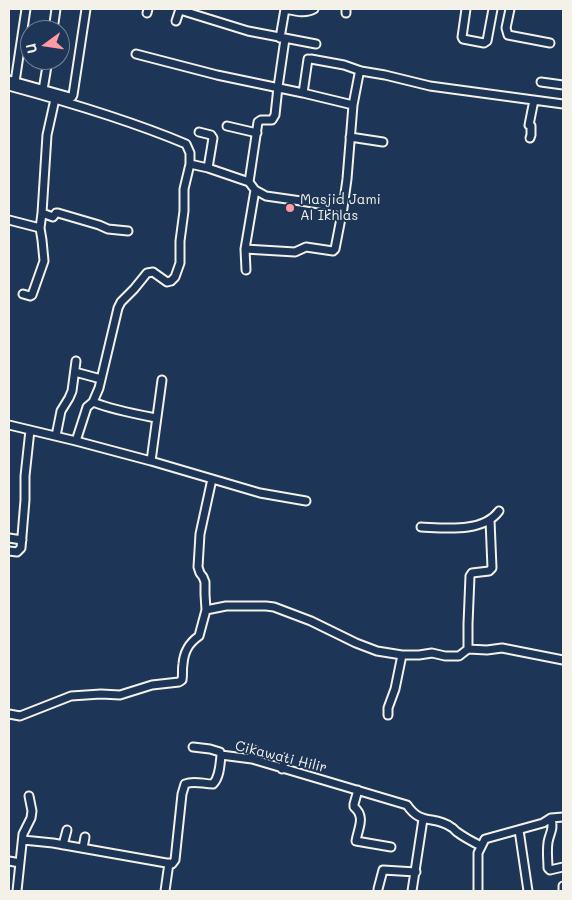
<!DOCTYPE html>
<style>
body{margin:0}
#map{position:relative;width:572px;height:900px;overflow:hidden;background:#1d3557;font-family:Mali,sans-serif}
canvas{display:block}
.frame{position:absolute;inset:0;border:10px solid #f4f1e8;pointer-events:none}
.north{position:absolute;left:20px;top:20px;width:50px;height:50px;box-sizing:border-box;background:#1d3557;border:1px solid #738091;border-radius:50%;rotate:256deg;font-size:14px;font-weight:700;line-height:20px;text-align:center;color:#f4f1e8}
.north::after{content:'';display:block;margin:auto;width:18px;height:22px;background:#ff9aa2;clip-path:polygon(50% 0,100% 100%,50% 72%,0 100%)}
</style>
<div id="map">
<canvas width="572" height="900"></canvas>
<div class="frame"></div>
<div class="north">U</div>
</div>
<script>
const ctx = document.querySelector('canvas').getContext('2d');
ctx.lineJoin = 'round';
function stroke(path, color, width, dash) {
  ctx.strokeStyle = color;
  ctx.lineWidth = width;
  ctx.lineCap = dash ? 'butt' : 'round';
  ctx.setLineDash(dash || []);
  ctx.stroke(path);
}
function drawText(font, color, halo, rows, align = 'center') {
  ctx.font = font + ' Mali,sans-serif';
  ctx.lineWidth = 4;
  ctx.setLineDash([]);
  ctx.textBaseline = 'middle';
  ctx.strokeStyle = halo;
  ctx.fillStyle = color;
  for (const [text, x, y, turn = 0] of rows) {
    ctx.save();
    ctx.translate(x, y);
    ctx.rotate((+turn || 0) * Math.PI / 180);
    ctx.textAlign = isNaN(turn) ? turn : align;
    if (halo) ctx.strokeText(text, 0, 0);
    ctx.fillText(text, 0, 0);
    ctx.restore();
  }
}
const street = new Path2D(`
 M285 9C295 11 305 14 314 9
 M466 9 462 37 463 39 484 43 487 41 493 9
 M510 9 506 28 508 35 550 43
 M180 10 248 31 316 44
 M147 13 148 9
 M346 13V9
 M176 21 180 9
 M53 30 56 9
 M280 38 285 9
 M136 54 217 75 303 93 353 105
 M311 59 344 65 361 71 385 75 430 86 563 104
 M9 80 70 97H72L73 95 86 9
 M15 82 26 9
 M541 82 563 85
 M9 86C68 102 129 120 186 144L190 153V164L184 189V211L180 241V263L175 277 171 281 167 282 153 272 147 273 134 289 121 302 118 308 99 388 93 402 87 407 76 441
 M43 90 48 60
 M303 93 308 59
 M227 126 257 133
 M199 132 211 135 213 138 208 168
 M350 137 383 142
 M530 138 531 135V126L529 125 534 100
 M190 164 208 168 249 182 255 190 266 196 301 201 343 208 347 179 353 105 359 74 361 71
 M249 182 258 122 261 120H272L275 115 278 87 285 39
 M42 213 53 217 56 213H58L99 225 108 229 128 231
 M9 220 40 228
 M245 249 295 252 306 247 333 251 335 249 343 208
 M246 270 245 249 255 190
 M23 294 30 296 32 295 44 261 42 240 40 228 42 213 47 135 55 99
 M75 372 101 379
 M93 402C113 410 135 414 156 418
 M9 425 76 441 151 461 260 493 306 501
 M56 436 61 411 69 398 72 391 76 361
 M151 461 162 380
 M421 527C445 528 483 533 499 511
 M9 538 22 540
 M9 551 17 552 21 548 25 500V476L30 430
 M206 610 226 606H266L274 607 311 621 356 643 377 651 402 655H419L432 653 445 656H459L468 649 487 650 502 648 563 660
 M468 649V624L470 576 472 573 489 571 492 568 490 520
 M9 714 20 716 71 696 101 694 120 695 152 685 179 682 182 680C183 674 182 669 183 664 184 651 189 643 199 636L206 610 205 594V582L203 577 200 573 198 567 200 534 212 479
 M388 715V708L395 689 402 655
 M193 747 210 749 220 752 221 755
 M221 755 252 759 407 805C421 826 434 815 451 827 454 828 455 831 457 832 465 838 473 842 481 846
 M252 759 254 750
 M282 769 285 758
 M358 790 354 804V807C366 817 358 828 356 841L391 847
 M551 818C553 827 552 829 549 838 546 847 548 859 548 868L550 870 563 867
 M519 830 528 891
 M23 840 53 843 172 864 175 860 182 794 185 784C194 780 203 784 213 784 220 777 220 764 221 755
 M63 845 67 830
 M83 848 85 837
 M9 861 20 863
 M378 889 383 870 416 872
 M17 891 23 834 31 818 32 811 29 796
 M165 891 169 863
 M412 891 423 819
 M478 891V853L485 839 543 823 551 818 563 817
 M563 891V886`);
stroke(street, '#f4f1e8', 11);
stroke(street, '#1d3557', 7);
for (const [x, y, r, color] of [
 [290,208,5,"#ff9aa2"]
]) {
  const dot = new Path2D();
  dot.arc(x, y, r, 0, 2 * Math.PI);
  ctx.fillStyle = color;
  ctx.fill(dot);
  stroke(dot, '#1d3557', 2);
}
drawText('14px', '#f4f1e8', '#1d3557', [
 ["Masjid Jami",300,200],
 ["Al Ikhlas",300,216]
], 'left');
drawText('14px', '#f4f1e8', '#1d3557', [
 ["Cikawati Hilir",281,757,14]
]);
</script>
